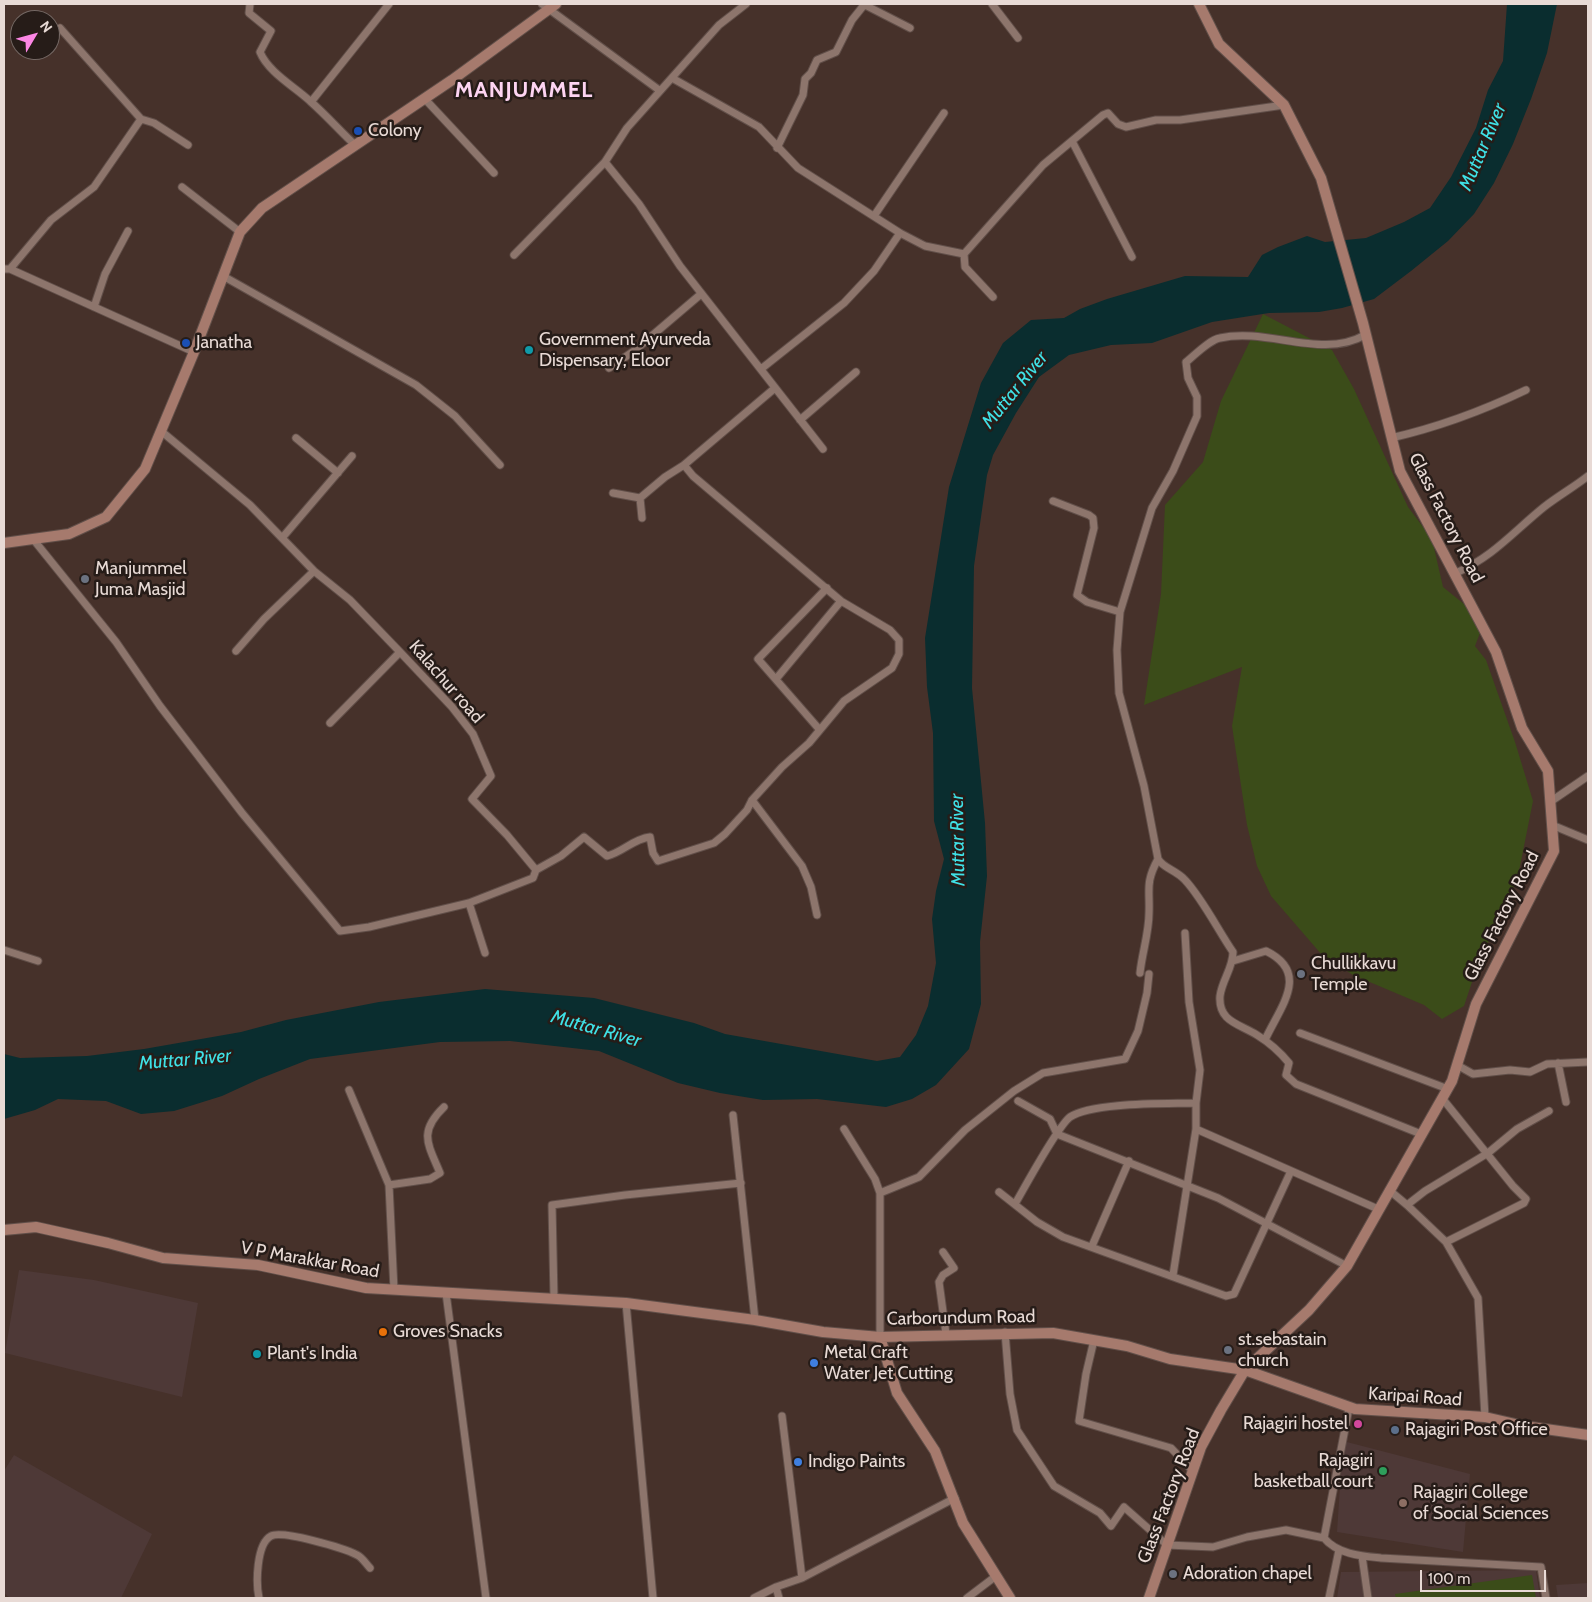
<!DOCTYPE html>
<style>
body{margin:0}
#map{position:relative;width:1592px;height:1602px;overflow:hidden;background:#46312a;font-family:Cabin,sans-serif}
canvas{display:block}
.frame{position:absolute;inset:0;border:5px solid #e8dad5;pointer-events:none}
.north{position:absolute;left:10px;top:10px;width:50px;height:50px;box-sizing:border-box;background:#261c18;border:1px solid #746864;border-radius:50%;rotate:53deg;font-size:14px;font-weight:700;line-height:20px;text-align:center;color:#e8dad5}
.north::after{content:'';display:block;margin:auto;width:18px;height:22px;background:#fc86e4;clip-path:polygon(50% 0,100% 100%,50% 72%,0 100%)}
.scale{position:absolute;left:1420px;top:1570px;width:126px;height:22px;box-sizing:border-box;border:2px solid #e8dad5;border-top:0;padding-left:6px;font-size:15px;line-height:18px;white-space:nowrap;color:#e8dad5;-webkit-text-stroke:4px #261c18;paint-order:stroke}
</style>
<div id="map">
<canvas width="1592" height="1602"></canvas>
<div class="frame"></div>
<div class="north">N</div>
<div class="scale">100 m</div>
</div>
<script>
const ctx = document.querySelector('canvas').getContext('2d');
ctx.lineJoin = 'round';
function fill(path, color) {
  ctx.fillStyle = color;
  ctx.fill(path, 'evenodd');
}
function stroke(path, color, width, dash) {
  ctx.strokeStyle = color;
  ctx.lineWidth = width;
  ctx.lineCap = dash ? 'butt' : 'round';
  ctx.setLineDash(dash || []);
  ctx.stroke(path);
}
function drawText(font, color, halo, rows, align = 'center') {
  ctx.font = font + ' Cabin,sans-serif';
  ctx.lineWidth = 5;
  ctx.setLineDash([]);
  ctx.textBaseline = 'middle';
  ctx.strokeStyle = halo;
  ctx.fillStyle = color;
  for (const [text, x, y, turn = 0] of rows) {
    ctx.save();
    ctx.translate(x, y);
    ctx.rotate((+turn || 0) * Math.PI / 180);
    ctx.textAlign = isNaN(turn) ? turn : align;
    if (halo) ctx.strokeText(text, 0, 0);
    ctx.fillText(text, 0, 0);
    ctx.restore();
  }
}
fill(new Path2D(`
 M19 1270 94 1280 198 1303 182 1397 5 1353Z
 M1343 1441 1470 1474 1463 1552 1337 1532Z
 M14 1455 152 1534 121 1598H10L4 1593V1471Z
 M1536 1570 1540 1598H1337L1341 1572Z
 M1588 1583V1598H1558L1556 1585Z`), '#4e3937');
fill(new Path2D(`
 M1263 314 1332 350 1354 389 1408 507 1432 539 1443 587 1464 604 1483 625 1475 646 1486 660 1515 742 1533 801 1517 881 1478 964 1464 1006 1442 1019 1424 1005 1353 975 1322 955 1271 896 1257 866 1247 825 1232 726 1242 667 1144 705 1161 594 1165 505 1203 462 1221 401Z
 M1532 1575 1536 1598H1396L1395 1594Z`), '#3b4c19');
fill(new Path2D(`
 M1507 4H1557L1547 53 1531 99 1513 144 1494 183 1474 214 1448 241 1411 271 1374 299 1342 308 1319 312 1269 313 1212 322 1152 343 1111 345 1069 355 1039 377 1016 413 993 455 987 475 974 566 972 688 985 823 987 876 980 942 981 1004 969 1049 936 1085 912 1099 886 1107 817 1099 763 1100 720 1093 678 1083 599 1051 510 1041 440 1042 310 1059 259 1079 222 1096 174 1111 141 1114 106 1101 58 1099 35 1110 4 1119V1054L20 1058 87 1056 144 1049 241 1032 286 1020 379 1002 485 989 594 998 694 1023 725 1034 877 1061 900 1057 916 1035 928 1006 936 963 932 919 936 891 944 859 934 821 933 733 927 687 925 638 949 487 981 383 1003 343 1031 320 1064 318 1080 309 1107 299 1185 276 1248 277 1262 255 1278 247 1307 236 1325 242 1366 238 1404 222 1430 208 1451 177 1476 128 1488 90 1503 61Z`), '#0a2d2f');
const street = new Path2D(`
 M250 4 249 13 271 31 260 52C268 72 295 87 310 101 326 115 340 131 355 145
 M542 4 659 90
 M863 4 910 28
 M992 4 1018 38
 M60 28 141 119 154 123 188 145
 M672 78 759 127 798 168 900 233 925 246 964 254
 M424 98 494 173
 M311 102 389 4
 M1072 141 1132 257
 M777 148 803 95 805 79 811 73 817 60 836 52 852 20 864 5
 M605 162 639 204 680 266 823 449
 M182 187 240 232
 M874 216 944 113
 M514 255 605 162 627 128 719 25 746 4
 M4 269H10L194 352
 M10 269 51 220 94 187 141 119
 M223 276 416 385 455 416 500 465
 M993 297 965 267 964 254 1043 165 1103 115 1108 113 1118 124 1126 127 1156 120H1180L1284 105
 M94 307 105 274 128 231
 M1365 335C1321 360 1268 327 1220 338 1209 340 1195 355 1186 362L1188 378 1197 397V416L1173 471 1152 508 1120 612 1117 650 1119 693 1144 786 1158 859C1163 868 1176 870 1185 880 1202 898 1218 930 1233 952 1233 968 1222 980 1220 996 1218 1022 1240 1024 1257 1035 1270 1043 1280 1052 1289 1063L1286 1075 1296 1084 1421 1134
 M609 368 634 351 701 294
 M761 369 844 303 874 271 900 233
 M800 420 856 372
 M296 438 338 473
 M1391 438C1439 427 1482 411 1526 390
 M684 465 775 388
 M640 498 642 518
 M1053 501 1089 515 1093 518 1094 528 1077 595 1087 602 1120 612
 M282 538 352 456
 M33 539 116 642 160 706 242 813 340 931 369 927 469 903 533 878 536 870 507 835 472 799 491 776 473 734 452 707 400 652 350 600 314 571 250 505 161 431
 M1456 573C1494 556 1513 532 1544 507 1558 496 1574 487 1588 476
 M236 651 264 619 314 571
 M776 679 841 601
 M330 723 400 652
 M819 729 758 659 827 588
 M752 800 802 866 811 887 817 915
 M1550 802 1588 776
 M1552 825 1588 840
 M536 870 561 856 584 837 607 856C623 852 633 839 650 837L653 853 658 861 714 843 725 834 747 810 752 800 782 767 809 743 844 701 892 668 899 654V640L890 630 841 601 693 476 684 465 665 477 640 498 613 493
 M469 903 485 953
 M4 950 38 961
 M1233 961 1266 951C1311 973 1280 1007 1265 1040
 M1140 973C1142 953 1149 933 1149 913 1150 889 1145 883 1158 859
 M1300 1033 1448 1089
 M1558 1063 1566 1102
 M1457 1065 1473 1074 1510 1070 1530 1072 1547 1064 1588 1062
 M349 1090 389 1185 394 1290
 M1442 1098 1513 1186 1526 1199 1524 1203 1446 1242
 M1018 1101 1050 1119 1057 1134 1218 1198 1347 1266
 M733 1115 755 1320
 M844 1129 875 1179 880 1193V1337
 M1196 1129 1378 1209
 M389 1185 430 1179 440 1173C428 1144 418 1132 444 1107
 M1389 1190 1407 1205
 M999 1192 1037 1222 1063 1237 1226 1296 1234 1294 1291 1171
 M880 1193 919 1177 965 1130 1014 1091 1043 1073 1125 1059 1138 1031 1147 993 1149 974
 M1015 1204C1025 1187 1057 1127 1070 1117 1092 1102 1167 1104 1196 1103
 M1092 1246 1129 1161
 M943 1252 954 1268 943 1275 939 1282 946 1334
 M1173 1275 1196 1129V1103L1200 1070 1189 1002 1185 933
 M446 1293 486 1598
 M554 1298 552 1205 625 1195 741 1183
 M626 1303 653 1598
 M1005 1332 1010 1394 1017 1430 1054 1486 1100 1513 1111 1526 1124 1507 1167 1545 1213 1547 1247 1537 1286 1530 1324 1538
 M1094 1340 1086 1374 1079 1421 1171 1448 1193 1471
 M1349 1408 1324 1538C1337 1554 1361 1556 1381 1558L1541 1567 1546 1598
 M782 1416 802 1578
 M1485 1417 1478 1298 1446 1242 1407 1205 1425 1191 1488 1153 1517 1129 1549 1111
 M1362 1556 1368 1598
 M259 1598C256 1584 256 1544 271 1536 282 1530 344 1548 357 1555 362 1557 366 1564 370 1568
 M754 1598 776 1587
 M779 1598 776 1587 802 1578 955 1498
 M967 1598 996 1576
 M1329 1598 1339 1550`);
const secondary = new Path2D(`
 M4 543 69 534 106 517 145 469 194 352 240 232 262 208 452 80 556 4
 M4 1230 36 1227 108 1243 163 1258 258 1265 366 1288 626 1303 755 1320 823 1332 880 1337 1053 1333 1127 1346 1170 1359 1245 1370 1355 1409 1485 1417 1524 1426 1588 1435
 M880 1337 897 1393 935 1451 963 1523 1010 1598
 M1149 1598 1201 1447 1221 1410 1245 1370 1309 1310 1347 1266 1452 1081 1476 1004 1554 851 1548 771 1522 728 1496 652 1400 471 1363 323 1321 178 1284 105 1219 44 1199 4`);
stroke(street, '#614f49', 9);
stroke(secondary, '#614f49', 12);
stroke(street, '#8d756c', 7);
stroke(secondary, '#a67a6d', 10);
for (const [x, y, r, color] of [
 [358,131,5,"#1a4fb4"],
 [186,343,5,"#1a4fb4"],
 [529,350,5,"#0f9aa8"],
 [85,579,5,"#6b7280"],
 [1301,974,5,"#6b7280"],
 [383,1332,5,"#e8710a"],
 [1228,1350,5,"#6b7280"],
 [257,1354,5,"#0f9aa8"],
 [814,1363,5,"#3f7fe0"],
 [1358,1424,5,"#d1479c"],
 [1395,1430,5,"#5c6f8a"],
 [798,1462,5,"#3f7fe0"],
 [1383,1471,5,"#2e9e5b"],
 [1403,1503,5,"#8d6e63"],
 [1173,1574,5,"#6b7280"]
]) {
  const dot = new Path2D();
  dot.arc(x, y, r, 0, 2 * Math.PI);
  ctx.fillStyle = color;
  ctx.fill(dot);
  stroke(dot, '#261c18', 2);
}
drawText('18px', '#e8dad5', '#261c18', [
 ["Colony",368,131],
 ["Government Ayurveda",539,340],
 ["Dispensary, Eloor",539,361],
 ["Janatha",196,343],
 ["Manjummel",95,569],
 ["Juma Masjid",95,590],
 ["Chullikkavu",1311,964],
 ["Temple",1311,985],
 ["Groves Snacks",393,1332],
 ["st.sebastain",1238,1340],
 ["church",1238,1361],
 ["Metal Craft",824,1353],
 ["Water Jet Cutting",824,1374],
 ["Plant's India",267,1354],
 ["Rajagiri hostel",1348,1424,"right"],
 ["Rajagiri Post Office",1405,1430],
 ["Rajagiri",1373,1461,"right"],
 ["basketball court",1373,1482,"right"],
 ["Indigo Paints",808,1462],
 ["Rajagiri College",1413,1493],
 ["of Social Sciences",1413,1514],
 ["Adoration chapel",1183,1574]
], 'left');
drawText('18px', '#e8dad5', '#261c18', [
 ["Glass Factory Road",1446,518,63],
 ["Kalachur road",446,682,49],
 ["Glass Factory Road",1502,916,-63],
 ["V P Marakkar Road",310,1260,10],
 ["Carborundum Road",961,1318,-1],
 ["Karipai Road",1415,1397,4],
 ["Glass Factory Road",1169,1496,-69]
]);
drawText('italic 19px', '#3fe1e6', '#261c18', [
 ["Muttar River",1483,147,-67],
 ["Muttar River",1015,390,-51],
 ["Muttar River",958,840,-91],
 ["Muttar River",596,1029,16],
 ["Muttar River",185,1060,-5]
]);
ctx.letterSpacing = '1px';
drawText('bold 22px', '#fdd4f2', '#261c18', [
 ["MANJUMMEL",524,91]
]);
ctx.letterSpacing = '0px';
</script>
